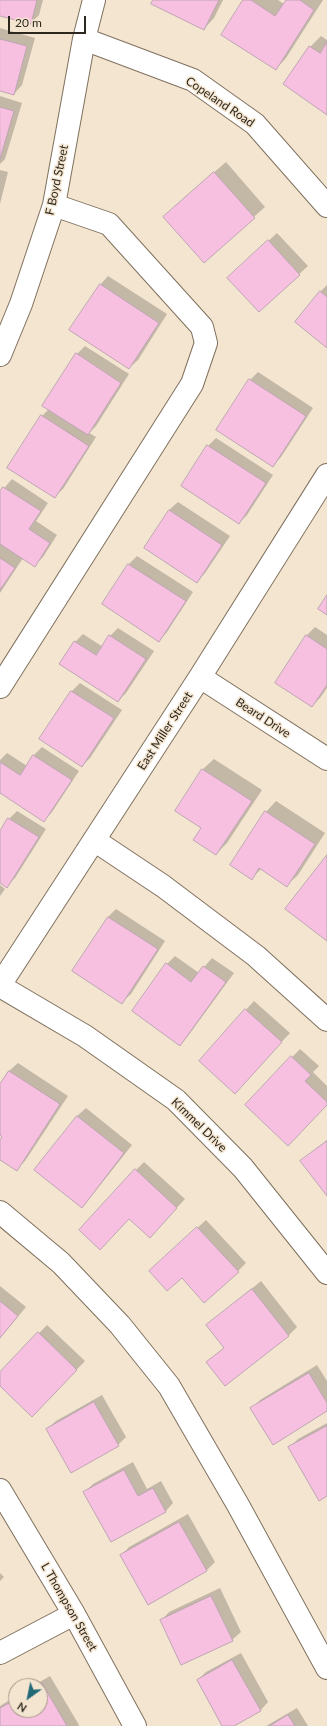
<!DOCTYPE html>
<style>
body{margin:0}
#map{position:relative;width:327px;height:1726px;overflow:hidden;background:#f4e5d0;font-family:Lato,sans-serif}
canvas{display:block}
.north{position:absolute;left:8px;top:1678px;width:40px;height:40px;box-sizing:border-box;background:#f4e5d0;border:1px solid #a49989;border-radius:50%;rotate:213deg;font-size:11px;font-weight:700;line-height:16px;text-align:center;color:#2d281f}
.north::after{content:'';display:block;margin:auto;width:14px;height:18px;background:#226978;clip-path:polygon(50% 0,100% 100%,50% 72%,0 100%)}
.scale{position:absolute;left:8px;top:16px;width:78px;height:18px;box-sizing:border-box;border:2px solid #2d281f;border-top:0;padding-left:5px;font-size:12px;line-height:14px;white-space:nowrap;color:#2d281f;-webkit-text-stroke:3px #f4e5d0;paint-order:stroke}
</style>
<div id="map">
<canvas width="327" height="1726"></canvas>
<div class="north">N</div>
<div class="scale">20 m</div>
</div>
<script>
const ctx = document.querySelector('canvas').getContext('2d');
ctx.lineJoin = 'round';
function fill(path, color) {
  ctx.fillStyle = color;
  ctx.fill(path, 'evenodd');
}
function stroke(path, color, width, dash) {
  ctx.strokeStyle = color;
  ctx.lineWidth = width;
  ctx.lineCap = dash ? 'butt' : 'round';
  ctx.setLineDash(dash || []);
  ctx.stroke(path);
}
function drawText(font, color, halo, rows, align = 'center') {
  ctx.font = font + ' Lato,sans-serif';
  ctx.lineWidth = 3;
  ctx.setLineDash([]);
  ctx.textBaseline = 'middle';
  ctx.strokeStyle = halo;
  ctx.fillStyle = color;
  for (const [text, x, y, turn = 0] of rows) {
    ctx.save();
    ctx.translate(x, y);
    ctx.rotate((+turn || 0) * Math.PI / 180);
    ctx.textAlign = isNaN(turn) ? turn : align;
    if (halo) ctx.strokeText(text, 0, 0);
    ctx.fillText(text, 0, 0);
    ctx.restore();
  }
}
fill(new Path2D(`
 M0 0H43L39 15 31 23 0 15Z
 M154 0H223L214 18 204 29Z
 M244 0H278L284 4 287 0H323L286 58 276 69Z
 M0 28 35 38 22 85 14 94 0 90Z
 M321 36 327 40V114L284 83 310 47Z
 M0 96 22 103 5 159 0 164Z
 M226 162 265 207 204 261 175 206Z
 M0 170 8 172 0 204Z
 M277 233 308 266 259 311 237 270Z
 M108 276 167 314 138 360 129 368 100 285Z
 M327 285V347L320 292Z
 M85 346 129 374 96 426 89 433 96 437 63 489 54 497 42 416 49 409 77 354Z
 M258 372 313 408 281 457 273 466 250 380Z
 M216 438 273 475 247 515 239 523 208 446Z
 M12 479 48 503 36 521 57 535 43 557 35 565 23 558 0 593V493Z
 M178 502 230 536 205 573 197 582 169 510Z
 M137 556 193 592 167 632 159 641 103 604 129 564Z
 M315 627 327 635V688L320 698 312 706 307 635Z
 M118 628 154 651 126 693 118 701 75 642 83 634 103 647 110 636Z
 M80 683 122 710 90 758 82 766 41 739 72 691Z
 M42 747 79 771 52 812 44 821 0 792V760L7 753 27 766 34 755Z
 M214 759 262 790 227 843 216 854 203 828 176 811 203 769Z
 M276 801 325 833 298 875 287 885 261 869 251 879 266 812Z
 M17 811 46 829 15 878 7 886 0 882V833L9 819Z
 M0 885 5 889 0 896Z
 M116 909 165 941 131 994 122 1002 108 917Z
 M175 956 199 973 212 958 234 973 188 1036 180 1045 167 964Z
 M254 1001 290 1033 243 1084 200 1061Z
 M300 1049 319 1066 313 1072 327 1086V1104L246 1105Z
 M18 1063 68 1096 25 1161 17 1169 0 1158V1142L3 1136 0 1134V1086L9 1071Z
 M86 1108 132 1145 90 1198 82 1206 77 1116Z
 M327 1140V1194L302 1161Z
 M144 1162 185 1199 158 1228 136 1170Z
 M206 1220 246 1263 238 1271 182 1277 159 1263Z
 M261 1281 297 1327 289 1335 225 1384 208 1362 225 1347 208 1325Z
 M0 1286 26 1307 0 1338Z
 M47 1325 85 1361 40 1408 0 1385V1373Z
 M317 1365 327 1381V1410L252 1409 260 1400Z
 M102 1395 126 1437 118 1445 47 1429 56 1421Z
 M327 1423V1495L290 1447 298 1439Z
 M133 1462 147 1489 161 1481 173 1503 165 1512 85 1492 93 1484Z
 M188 1514 215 1562 207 1570 148 1603 121 1556 129 1547Z
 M0 1573 4 1577 0 1581Z
 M220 1588 241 1632 232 1640 161 1621 169 1612Z
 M241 1653 268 1702 260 1711 232 1726H224L198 1680 206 1672Z
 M50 1676 79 1725 78 1726H0V1706L16 1696V1710H40V1686H33Z
 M297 1708 308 1726H266Z`), '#0003');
const building = new Path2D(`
 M0 0H37L31 24 0 16Z
 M153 0H219L204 30 151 4Z
 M243 0H251L275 16 286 0H300L314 10 276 70 221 35Z
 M0 39 27 46 14 95 0 91Z
 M327 42V115L283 84 309 46 320 53Z
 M0 107 14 111 0 159Z
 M214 172 255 218 204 263 163 217Z
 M268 240 300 275 259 312 227 278Z
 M100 284 159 323 129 369 69 330Z
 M320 291 327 297V348L295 322Z
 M76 353 121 383 88 435 42 406Z
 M249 379 306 416 273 467 216 430Z
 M41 415 89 446 55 498 7 468Z
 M207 445 266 483 239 524 181 486Z
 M3 487 41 511 29 529 50 543 35 567 0 544V491Z
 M169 510 222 545 197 583 144 548Z
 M0 558 15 568 0 590Z
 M128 564 186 601 159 642 102 604Z
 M327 595V615L318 609Z
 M109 635 146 659 118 702 59 664 74 641 96 655Z
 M306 635 327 649V685L312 707 275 683Z
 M71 691 114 718 82 767 39 739Z
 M33 755 72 780 44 822 0 793V762L20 775Z
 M202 769 252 801 216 855 193 840 201 828 175 811Z
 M265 811 315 844 287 887 259 868 252 880 230 865Z
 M8 818 39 837 7 888 0 883V831Z
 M327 855V941L285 909Z
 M108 917 158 949 122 1004 72 971Z
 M166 963 191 982 203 966 226 982 180 1046 132 1011Z
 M245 1009 282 1042 235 1094 199 1061Z
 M291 1056 311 1075 305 1081 327 1102V1105L288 1146 245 1105Z
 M9 1071 60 1104 17 1171 0 1160V1140L2 1137 0 1135V1084Z
 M77 1116 124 1153 82 1208 34 1170Z
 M327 1141V1196L300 1161Z
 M135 1169 177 1208 150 1238 129 1219 100 1250 79 1230Z
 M197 1227 239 1272 204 1303 182 1278 167 1291 149 1271Z
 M252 1289 289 1336 225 1386 206 1362 224 1348 206 1325Z
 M0 1301 18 1316 0 1338Z
 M38 1332 77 1370 32 1417 0 1386V1372Z
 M309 1373 327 1403V1411L273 1445 250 1408Z
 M94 1402 119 1446 71 1473 46 1429Z
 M327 1426V1496L319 1501 288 1447Z
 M124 1470 138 1496 153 1488 166 1512 111 1542 83 1492Z
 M179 1522 207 1571 148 1605 120 1555Z
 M211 1596 233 1641 181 1665 160 1620Z
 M232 1660 261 1711 234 1726H222L197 1680Z
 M42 1683 67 1726H0V1708L16 1699V1710H40V1686H37Z
 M288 1715 295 1726H270Z`);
fill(building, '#f7c0e0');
stroke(building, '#bda5b3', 1);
const minor = new Path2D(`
 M84 39 193 80 255 124 327 206
 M0 355 21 304 54 205 84 39 94 0
 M200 677 327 759
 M0 687 192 384 206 343 202 327 109 224 54 205
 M94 840 163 886 256 956 327 1020
 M0 985 200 677 327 475
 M0 986 85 1036 176 1100 243 1168 327 1273
 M0 1212 61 1263 120 1325 169 1386 238 1505 327 1668
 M0 1490 74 1614 135 1726
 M0 1653 74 1614`);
stroke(minor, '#7f715e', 24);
stroke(minor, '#fff', 22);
drawText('12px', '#2d281f', '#f4e5d0', [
 ["Copeland Road",220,102,34],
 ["F Boyd Street",57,180,-78],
 ["Beard Drive",263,718,33],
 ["East Miller Street",165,731,-57],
 ["Kimmel Drive",199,1125,44],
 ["L Thompson Street",69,1607,60]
]);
</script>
